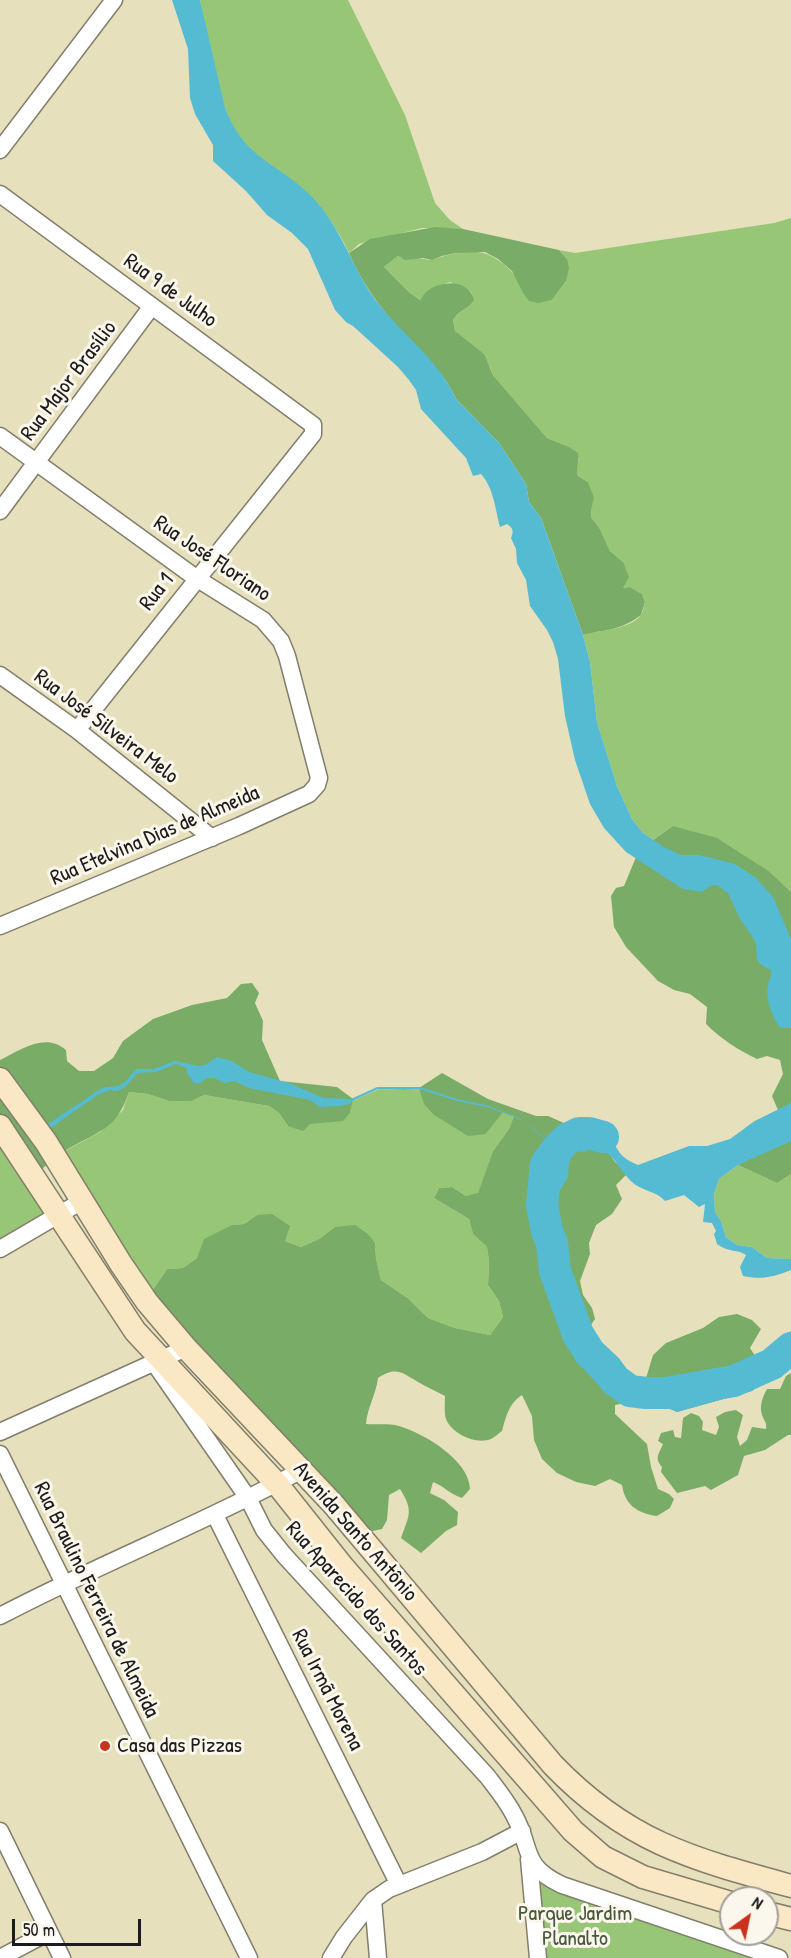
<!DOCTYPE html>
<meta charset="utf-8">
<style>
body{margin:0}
#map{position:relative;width:791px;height:1958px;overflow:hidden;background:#e7e0bd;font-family:"Patrick Hand",sans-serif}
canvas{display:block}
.north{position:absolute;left:719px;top:1886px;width:60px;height:60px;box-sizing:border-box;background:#fbf7ec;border:2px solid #a29f99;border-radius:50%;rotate:33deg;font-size:16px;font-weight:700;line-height:24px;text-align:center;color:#1c1c1c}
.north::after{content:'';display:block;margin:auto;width:21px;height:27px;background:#c8321e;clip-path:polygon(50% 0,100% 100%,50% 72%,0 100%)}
.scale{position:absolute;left:12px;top:1919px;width:129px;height:27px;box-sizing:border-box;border:3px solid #1c1c1c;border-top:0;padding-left:8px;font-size:18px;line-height:21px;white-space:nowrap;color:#1c1c1c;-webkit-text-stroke:4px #fbf7ec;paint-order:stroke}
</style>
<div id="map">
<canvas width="791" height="1958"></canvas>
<div class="north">N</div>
<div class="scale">50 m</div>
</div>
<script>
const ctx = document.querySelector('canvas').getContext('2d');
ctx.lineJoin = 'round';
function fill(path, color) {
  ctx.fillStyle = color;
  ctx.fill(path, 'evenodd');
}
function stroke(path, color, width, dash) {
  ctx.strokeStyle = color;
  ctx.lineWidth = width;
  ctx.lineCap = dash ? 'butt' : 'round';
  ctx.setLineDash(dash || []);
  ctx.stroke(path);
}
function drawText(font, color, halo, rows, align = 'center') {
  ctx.font = font + ' "Patrick Hand",sans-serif';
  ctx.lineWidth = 6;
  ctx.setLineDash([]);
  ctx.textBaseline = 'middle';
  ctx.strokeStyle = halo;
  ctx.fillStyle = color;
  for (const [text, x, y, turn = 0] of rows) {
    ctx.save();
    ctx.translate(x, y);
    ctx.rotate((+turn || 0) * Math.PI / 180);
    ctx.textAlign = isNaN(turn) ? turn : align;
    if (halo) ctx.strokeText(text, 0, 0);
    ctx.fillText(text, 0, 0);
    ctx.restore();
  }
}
fill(new Path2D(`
 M200 0H348L405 115 435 203 450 220 463 229 422 228 359 244 349 253C337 227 319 201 296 184 278 170 257 159 242 141 216 107 209 42 200 0Z
 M791 218V892L770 872 673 826 653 840 643 833 632 819 617 786 597 722 590 662 583 635C600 630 629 630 641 615 643 612 644 606 645 602L642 594 630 587 622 588 623 562 610 551 600 529 591 517 588 482 578 476 576 467 579 459 567 446 547 438 493 375 490 367 455 331 453 320C458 311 467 310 473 300L471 292 450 282 429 290 420 300 410 293 384 267 398 256C405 260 408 259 416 258 422 258 429 261 434 259 465 250 484 245 509 269 518 277 521 291 529 300H552L566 281 567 259 559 250 575 253 774 223Z
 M379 1089 405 1090 419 1089 486 1134 503 1111 514 1116 509 1129 493 1151 478 1194 466 1196 452 1187 439 1188 434 1198 469 1219 473 1234 487 1247 489 1261 488 1285 499 1301 503 1317 490 1335 455 1328 428 1318 409 1299 381 1280 376 1259 375 1243 335 1227 319 1239 301 1247 285 1241 257 1215 244 1224 232 1225 197 1258 183 1268 167 1269 148 1297 63 1152 100 1132 123 1110 129 1092 148 1094 169 1101H190L204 1095 269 1106 279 1113 288 1126 323 1121 350 1113 352 1101Z
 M0 1128 58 1216 0 1249Z
 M738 1165 777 1183 791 1174V1259L767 1258 752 1247 737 1245 726 1237 721 1221 715 1212 714 1194 719 1179Z
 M534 1872 766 1958H541Z`), '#97c776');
fill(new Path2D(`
 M435 227 463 229 559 250 567 259 569 268 566 281 552 300 538 303 529 301 523 293 512 271 498 259 485 252 456 253 442 256 432 260 423 258 405 260 398 256 384 267 410 293 420 300C423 296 426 291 430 289 445 280 469 280 474 300 468 309 458 311 453 320L455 331 484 354 493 375 547 438 567 446 578 453C580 462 575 467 578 476L588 482 594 498 591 510V517L600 529 610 551 623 562 629 577 623 588 630 587 642 594 645 602 641 615C620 631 607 629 583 635L541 518 529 502 526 484 499 443 456 399C444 371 420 352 400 330 380 307 361 282 349 253L370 239Z
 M673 826 717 838 770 872 791 892V1174L777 1183 738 1165 745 1128 755 1121 778 1110 772 1096 783 1074 780 1060 767 1056 757 1059C738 1050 721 1039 706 1024L707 1007 690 994 674 990 658 981 626 947 614 927 611 896 616 888 624 886 639 850Z
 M252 983 259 993 255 1003 263 1021 262 1040 280 1081 337 1087 353 1099 350 1113 343 1121 310 1124 303 1131 288 1126 279 1113 269 1106 204 1095 191 1101H169L148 1094 129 1092C116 1131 98 1131 66 1150 55 1157 44 1168 33 1176L0 1128V1060C21 1050 45 1032 66 1050L67 1061 79 1071H94L113 1058 123 1041 153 1019 192 1005 227 998 241 984Z
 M442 1073 488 1099 536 1116H548L580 1130 607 1150 615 1162 628 1173 616 1185 622 1199 612 1214 596 1225 589 1243 590 1254 580 1281 583 1295 592 1308 595 1319 588 1329 585 1342C594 1359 615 1380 630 1391L644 1385 653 1355 666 1343 703 1328 719 1317 737 1314 752 1320 761 1329 750 1348 763 1368 752 1391 677 1412 656 1402 640 1400 615 1405V1414L647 1444 651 1467 658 1489 669 1494 674 1499 670 1508 657 1516C637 1513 625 1505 622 1485L610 1479 595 1486 576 1482 557 1473 542 1459 534 1440 532 1416 522 1395C509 1403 506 1416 502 1431 499 1433 495 1437 491 1439 476 1445 452 1434 446 1419 444 1413 445 1403 445 1396 436 1391 426 1387 418 1382 402 1373 397 1366 378 1378 376 1395 367 1408 366 1424 376 1425 389 1423 399 1426 425 1434 469 1460 470 1489L462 1498C451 1495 444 1486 433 1482L430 1493 444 1500 458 1512 457 1525 446 1531 421 1553 401 1538C409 1515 414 1511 400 1489L389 1495 387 1520 382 1529 359 1534 148 1297 167 1269 183 1268 197 1258 204 1239 232 1225 244 1224 257 1215 272 1214 290 1226 285 1241 301 1247 319 1239 335 1227 355 1225 368 1234 375 1243 376 1259 381 1280 409 1299 428 1318 455 1328 490 1335 503 1317 499 1301 488 1285 489 1261 487 1247 473 1234 469 1219 434 1198 439 1188 452 1187 466 1196 478 1193 493 1151 509 1129 514 1116 503 1112 486 1134 468 1136 434 1115 424 1104 419 1088Z
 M791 1373V1435H788L765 1450 744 1456 738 1475 711 1490 705 1486 677 1493 661 1472 662 1467C654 1458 659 1454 663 1444L658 1441 661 1433 673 1430 675 1437 681 1438 683 1418 691 1413 699 1416 703 1422 702 1430 716 1435 719 1427 716 1417 725 1412 736 1410 743 1415 737 1437 740 1446 747 1440 752 1427 766 1429C767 1422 764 1421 762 1415 759 1406 763 1396 767 1389H780L786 1376Z`), '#79ac67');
fill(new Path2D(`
 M172 0H200L225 108C246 162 279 162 313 198 339 225 350 261 370 292 395 330 438 357 456 399L499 443 526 484 529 502 541 518 583 635 590 662 597 722 617 786 632 819 643 833 664 847 681 855H699L735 864 756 878 773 897 791 939V1028H781C772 1018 765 998 768 985 769 980 771 976 772 971L760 964 757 959 756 944 752 936 740 919 728 893 717 885 710 886 702 892 683 889 626 852 604 828 590 804 575 760 565 716 558 659 553 642 547 630 530 606 526 580 517 563 516 549 511 538C514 531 513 528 507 524L500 527C495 508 494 489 481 474L473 476 466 458 421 409 416 390 409 380 398 367 353 326 346 322 335 310 308 249 292 233 267 215 246 191 213 161V145L195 114 190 98 188 49Z
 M217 1057 232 1061 249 1072 289 1083 323 1098 351 1099 377 1087H420L460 1100 486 1105 521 1119 558 1148 586 1127 601 1125C619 1142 612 1155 638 1165L689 1146H707L730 1139 755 1121 791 1103V1141L738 1165 719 1179 714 1194 715 1212 721 1221 726 1237 737 1245 752 1247 767 1258 791 1259V1270C774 1277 761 1280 743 1276L740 1267 746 1255C738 1249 729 1253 717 1244L714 1234 716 1231 712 1223 703 1222 705 1204 699 1207 684 1195 665 1201C657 1191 641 1191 632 1182 618 1169 614 1152 595 1146L584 1152 574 1151 569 1163 568 1177 556 1197 552 1243 555 1271 578 1334 591 1353 607 1369 615 1380 630 1391 658 1378H672L682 1374 707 1375 734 1381 772 1364 779 1356 776 1341 791 1331V1363L777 1371 752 1391 677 1412C657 1404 650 1398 627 1402L597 1383 589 1375 567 1342 551 1301 546 1259 540 1244 531 1203 532 1195 538 1190 546 1164 557 1149 522 1120 487 1107 457 1101 419 1089 405 1090 378 1089 352 1101 350 1104 340 1106 320 1107 310 1100 249 1088 235 1081 225 1083 214 1078H207L200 1083H194L187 1073V1068L176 1064 156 1072 138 1073 124 1088 116 1091 110 1090 99 1094 42 1134 39 1130 99 1090C108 1085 110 1088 118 1086 126 1084 131 1073 137 1069H153L175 1061 199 1066 205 1065Z`), '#55bbd3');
stroke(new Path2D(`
 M603 1137 589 1133H579L567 1139 558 1148 546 1164 542 1205 547 1231 552 1243 555 1271 578 1334 590 1353 607 1369 615 1380 630 1391 646 1393H666L734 1381 772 1364 791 1348`), '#55bbd3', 32);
const street = new Path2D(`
 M0 150 114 0
 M0 194 313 425V434L77 730
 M0 436 196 578 263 620 281 641 287 656 319 778 317 785 309 794 239 826 0 926
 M0 511 152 306
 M0 675 77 730 212 838
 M0 1249 82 1201
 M157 1367 248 1498 264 1530 284 1555 487 1776C497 1789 507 1801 514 1815 533 1849 520 1865 562 1885L779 1958
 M0 1432 186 1348
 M0 1454 249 1958
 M215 1515 399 1885
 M0 1616C99 1564 204 1523 302 1470
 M0 1831 62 1958
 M529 1859 538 1958
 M373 1900 378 1958
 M0 1958 49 1932
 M331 1958 344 1937 373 1900 389 1889 482 1852 522 1831`);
const secondary = new Path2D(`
 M0 1079 46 1142 121 1264 147 1302 186 1348 334 1505 553 1765C627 1842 692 1859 791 1886
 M0 1126 135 1331 277 1484 343 1567 573 1831 603 1857 643 1877 731 1903
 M767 1913 791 1919`);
stroke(street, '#827e6c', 19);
stroke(secondary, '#827e6c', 25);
stroke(street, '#fff', 16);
stroke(secondary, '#fae7c3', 22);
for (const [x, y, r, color] of [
 [105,1746,6,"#c8321e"]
]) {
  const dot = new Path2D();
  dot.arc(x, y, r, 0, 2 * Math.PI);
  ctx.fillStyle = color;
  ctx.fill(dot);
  stroke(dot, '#fbf7ec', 2);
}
drawText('22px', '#1c1c1c', '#fbf7ec', [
 ["Rua 9 de Julho",170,291,36],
 ["Rua Major Brasílio",69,381,-53],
 ["Rua José Floriano",212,559,34],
 ["Rua 1",157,592,-52],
 ["Rua José Silveira Melo",106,727,37],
 ["Rua Etelvina Dias de Almeida",155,836,-23],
 ["Avenida Santo Antônio",355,1532,49],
 ["Rua Aparecido dos Santos",356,1599,48],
 ["Rua Braulino Ferreira de Almeida",96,1600,64],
 ["Rua Irmã Morena",327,1690,63]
]);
drawText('22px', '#1c1c1c', '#fbf7ec', [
 ["Casa das Pizzas",117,1746]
], 'left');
drawText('22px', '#47583c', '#fbf7ec', [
 ["Parque Jardim",575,1914],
 ["Planalto",575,1939]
]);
</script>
